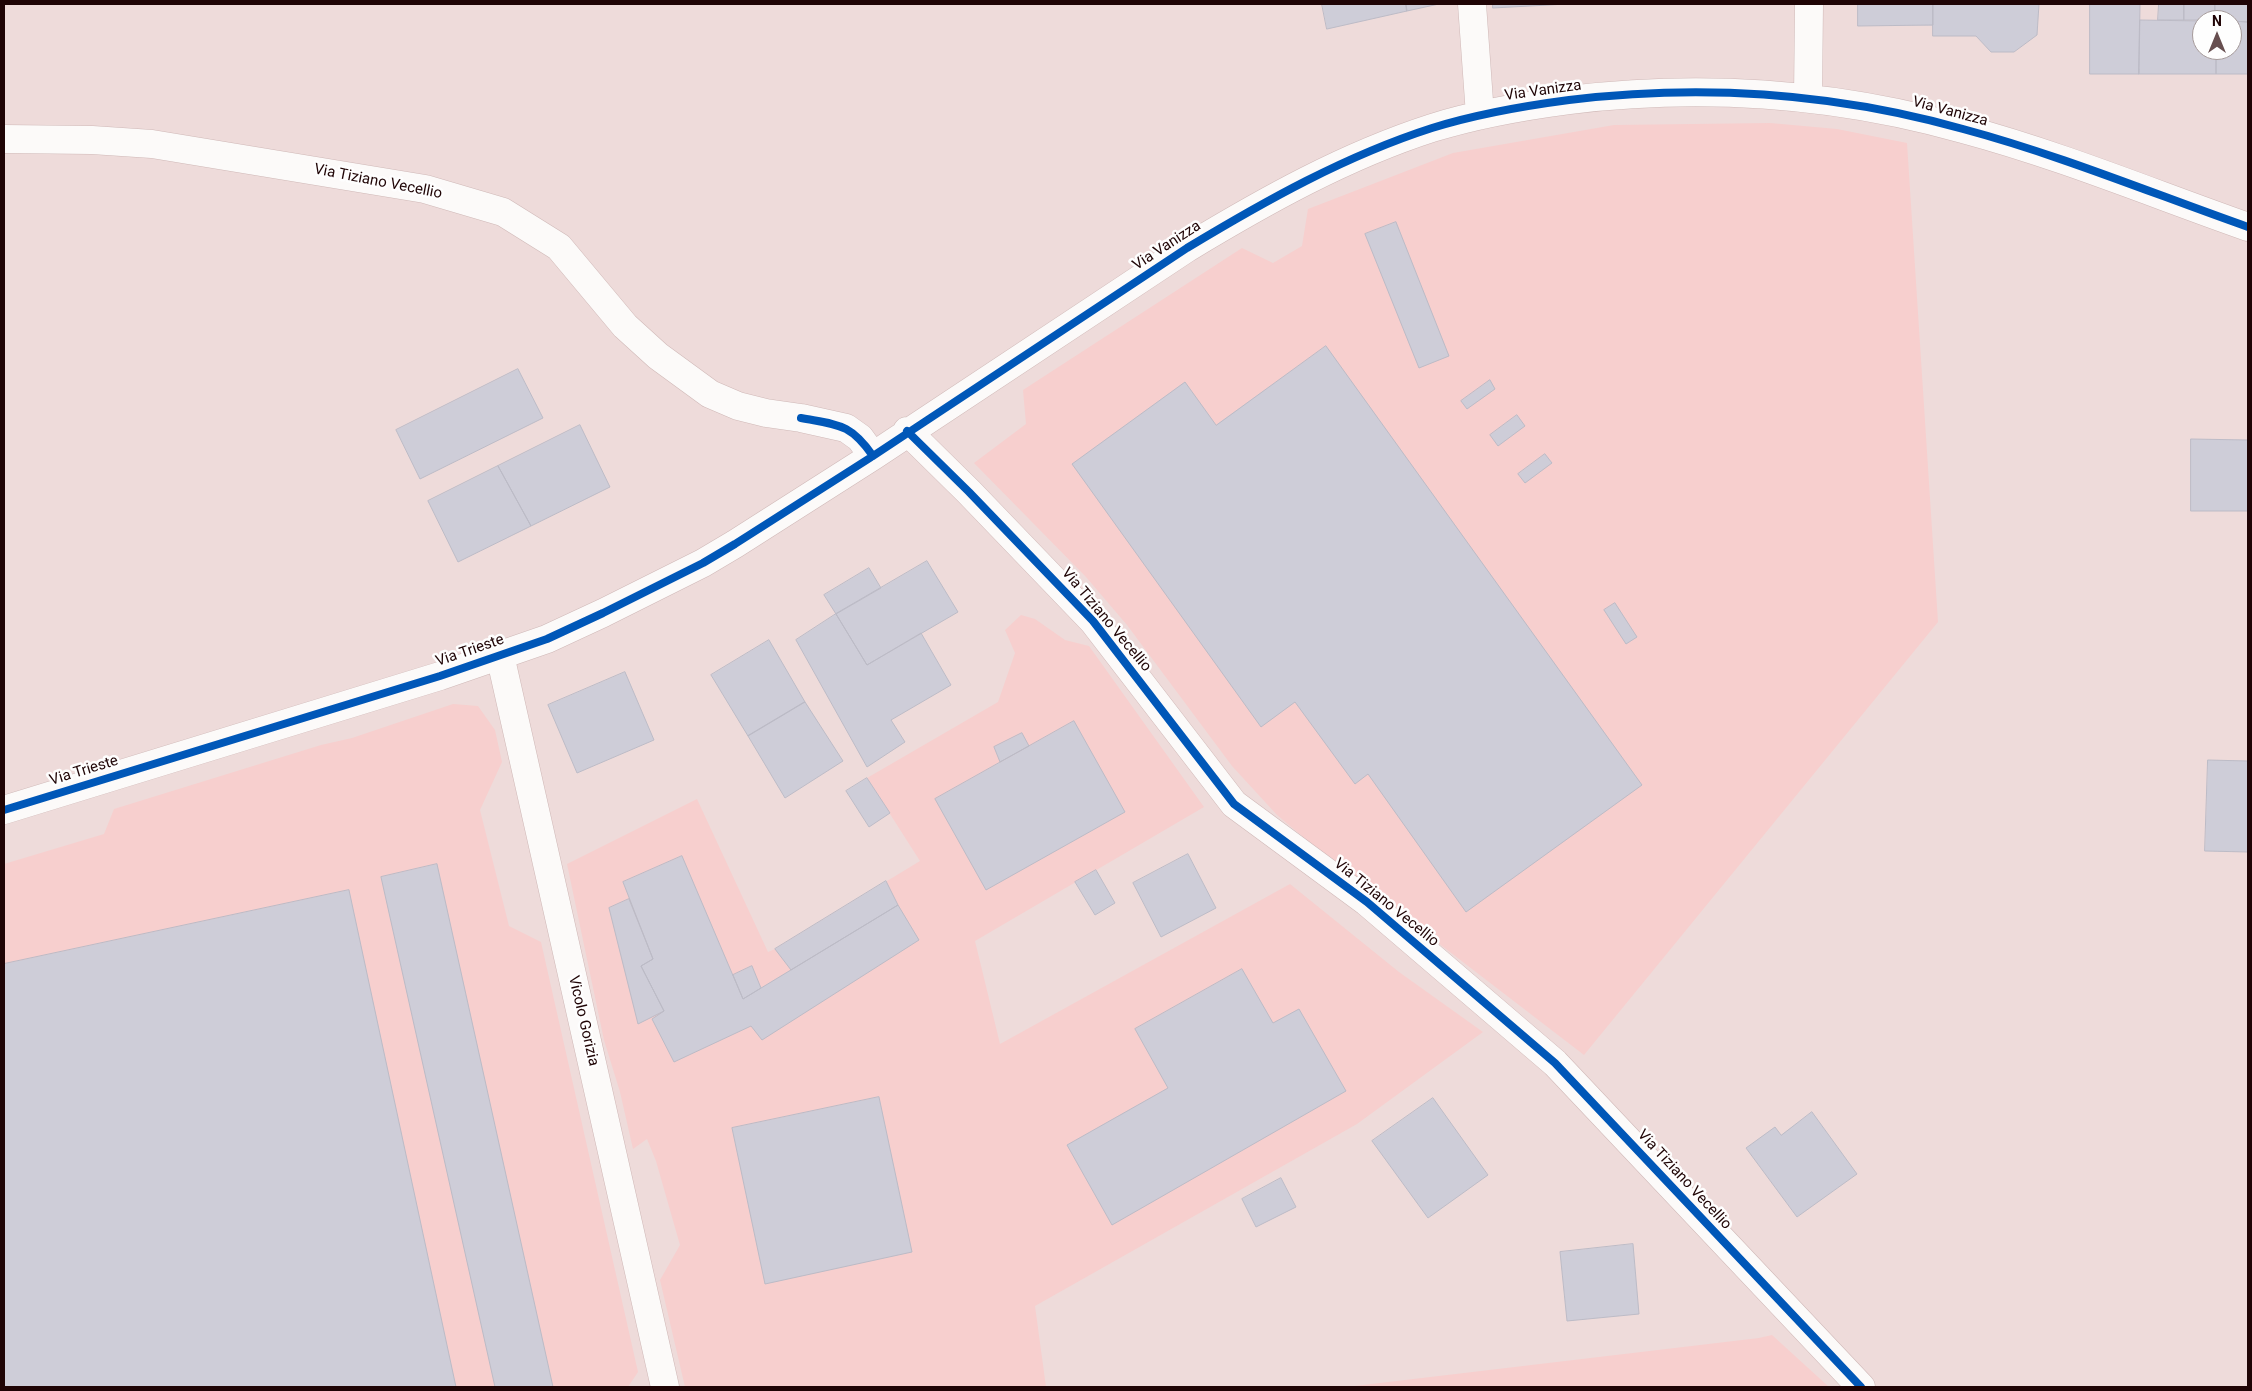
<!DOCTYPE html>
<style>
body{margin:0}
#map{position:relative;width:2252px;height:1391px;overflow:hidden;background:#eedbda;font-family:Roboto,sans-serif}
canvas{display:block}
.frame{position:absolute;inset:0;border:5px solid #1f0405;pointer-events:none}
.north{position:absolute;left:2192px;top:10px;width:50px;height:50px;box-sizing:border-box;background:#fefefe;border:1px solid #a59a9a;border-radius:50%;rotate:0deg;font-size:14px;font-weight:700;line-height:20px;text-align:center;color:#1f0405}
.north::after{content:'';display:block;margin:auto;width:18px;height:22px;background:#674f50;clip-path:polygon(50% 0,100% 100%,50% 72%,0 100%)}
</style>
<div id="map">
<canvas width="2252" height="1391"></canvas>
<div class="frame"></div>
<div class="north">N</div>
</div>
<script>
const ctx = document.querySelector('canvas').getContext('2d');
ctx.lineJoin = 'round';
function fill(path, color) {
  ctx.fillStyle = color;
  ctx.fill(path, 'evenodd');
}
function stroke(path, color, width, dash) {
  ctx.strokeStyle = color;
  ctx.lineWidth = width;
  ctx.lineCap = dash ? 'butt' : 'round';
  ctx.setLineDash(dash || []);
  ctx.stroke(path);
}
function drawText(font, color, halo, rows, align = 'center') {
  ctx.font = font + ' Roboto,sans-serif';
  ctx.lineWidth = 5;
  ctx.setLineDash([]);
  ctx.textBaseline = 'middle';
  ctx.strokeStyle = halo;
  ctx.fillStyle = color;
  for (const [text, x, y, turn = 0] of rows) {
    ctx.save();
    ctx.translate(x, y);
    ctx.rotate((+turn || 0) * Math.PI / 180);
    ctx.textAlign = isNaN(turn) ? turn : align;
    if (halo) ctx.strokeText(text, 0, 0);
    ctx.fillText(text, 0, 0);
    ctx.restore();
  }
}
fill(new Path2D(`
 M1770 123 1837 129 1907 143 1938 622 1584 1055 1334 863 1277 815 1232 766 1127 625 1086 577 974 463 1026 424 1023 390 1242 248 1273 263 1302 246 1308 209 1453 153 1614 125Z
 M1021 615 1035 619 1065 640 1089 646 1204 807 975 941 1000 1044 1290 884 1399 972 1483 1032 1357 1124 1035 1306 1046 1387H685L660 1280 680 1245 656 1161 647 1139 633 1149 620 1092 604 1040 567 864 697 799 768 952 775 949 920 861 867 778 998 702 1015 653 1005 630Z
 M453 704 478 706 495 730 502 762 480 810 509 926 541 942 638 1372 628 1387H4V864L104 834 114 809 321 745 352 738Z
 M1772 1335 1829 1387H1346L1759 1338Z`), '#f7cfce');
const building = new Path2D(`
 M1322 4H1406L1407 11 1327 29Z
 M1406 4H1439L1407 11Z
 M1493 4H1567L1493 8Z
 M1858 4H1933V25L1858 26Z
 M1933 4H2039L2037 35 2014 52H1991L1976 36H1933Z
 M2090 4H2140L2139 74H2090Z
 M2159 4H2184V20H2158Z
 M2184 4H2215V20H2184Z
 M2215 4H2248V22L2215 20Z
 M2140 20 2202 21V50H2216V74H2139Z
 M2232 21 2248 22V74H2216V50H2232Z
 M1396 222 1449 356 1419 368 1365 234Z
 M1326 346 1642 785 1466 912 1368 774 1355 784 1295 702 1261 727 1072 464 1185 382 1216 425Z
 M518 369 543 418 420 479 396 430Z
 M1490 380 1495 389 1467 409 1461 401Z
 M1517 415 1525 426 1498 446 1490 435Z
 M580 425 610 487 531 526 498 466Z
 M2191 439 2248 440V511H2191Z
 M1545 454 1552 463 1525 483 1518 474Z
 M498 466 531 526 458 562 428 501Z
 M927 561 958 612 867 665 836 614Z
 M869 568 881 588 836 614 824 595Z
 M1615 603 1637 637 1626 644 1604 610Z
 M836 614 867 665 921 633 951 685 891 720 905 742 867 767 796 640Z
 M769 640 805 702 748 736 711 675Z
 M625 672 654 740 577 773 548 705Z
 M805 702 843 761 785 798 748 736Z
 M1074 721 1125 812 986 890 935 799Z
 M1022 733 1029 746 1000 762 994 747Z
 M2208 760 2248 761V852L2205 851Z
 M867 778 890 813 869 827 846 791Z
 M1188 854 1216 908 1161 937 1133 883Z
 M682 856 743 999 898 905 919 940 762 1040 751 1026 674 1062 652 1019 664 1011 641 966 653 959 623 882Z
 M437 864 553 1387H495L381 877Z
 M1096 870 1115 903 1095 915 1075 882Z
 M886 881 898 905 791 970 775 949Z
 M349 890 456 1387H4V964Z
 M629 899 653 959 641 966 664 1011 638 1024 609 908Z
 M752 966 761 988 743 999 733 975Z
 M1242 969 1273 1023 1299 1009 1346 1091 1112 1225 1067 1145 1168 1088 1135 1029Z
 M879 1097 912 1252 765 1284 732 1128Z
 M1433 1098 1488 1175 1428 1218 1372 1141Z
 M1812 1112 1857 1174 1797 1217 1746 1148 1775 1127 1781 1135Z
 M1281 1178 1296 1207 1256 1227 1242 1199Z
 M1633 1244 1639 1314 1567 1321 1560 1252Z`);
fill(building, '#cecdd8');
stroke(building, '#bcbbc6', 1);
const minor = new Path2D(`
 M1472 4 1480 115
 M1808 98 1809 4
 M4 139 92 140 152 144 425 189 503 212 559 247 625 326 658 356 710 394 738 406 766 413 801 418 846 428 860 438 873 456
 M907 431 969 492 1093 621 1234 804 1367 902 1555 1063 1861 1387
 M500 655 665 1387
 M4 810 440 676 547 639 603 613 703 563 735 544 873 456 1187 248C1265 201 1345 156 1432 128 1477 114 1523 106 1569 100 1701 84 1835 93 1963 129 2060 155 2154 194 2248 227`);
stroke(minor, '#cfb8b7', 29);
stroke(minor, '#fcfaf9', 28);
stroke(new Path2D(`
 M801 418C838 425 850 423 873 456
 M907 431 969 492 1093 621 1234 804 1367 902 1555 1063 1861 1387
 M4 810 440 676 547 639 603 613 703 563 735 544 873 456 1187 248C1265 201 1345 156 1432 128 1477 114 1523 106 1569 100 1701 84 1835 93 1963 129 2060 155 2154 194 2248 227`), '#0057b8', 8);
drawText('15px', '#1f0405', '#fefefe', [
 ["Via Vanizza",1543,91,-8],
 ["Via Vanizza",1950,112,15],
 ["Via Tiziano Vecellio",378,182,11],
 ["Via Vanizza",1167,246,-33],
 ["Via Tiziano Vecellio",1106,620,50],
 ["Via Trieste",470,651,-19],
 ["Via Trieste",84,771,-17],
 ["Via Tiziano Vecellio",1386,903,39],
 ["Vicolo Gorizia",583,1021,77],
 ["Via Tiziano Vecellio",1684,1180,47]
]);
</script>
